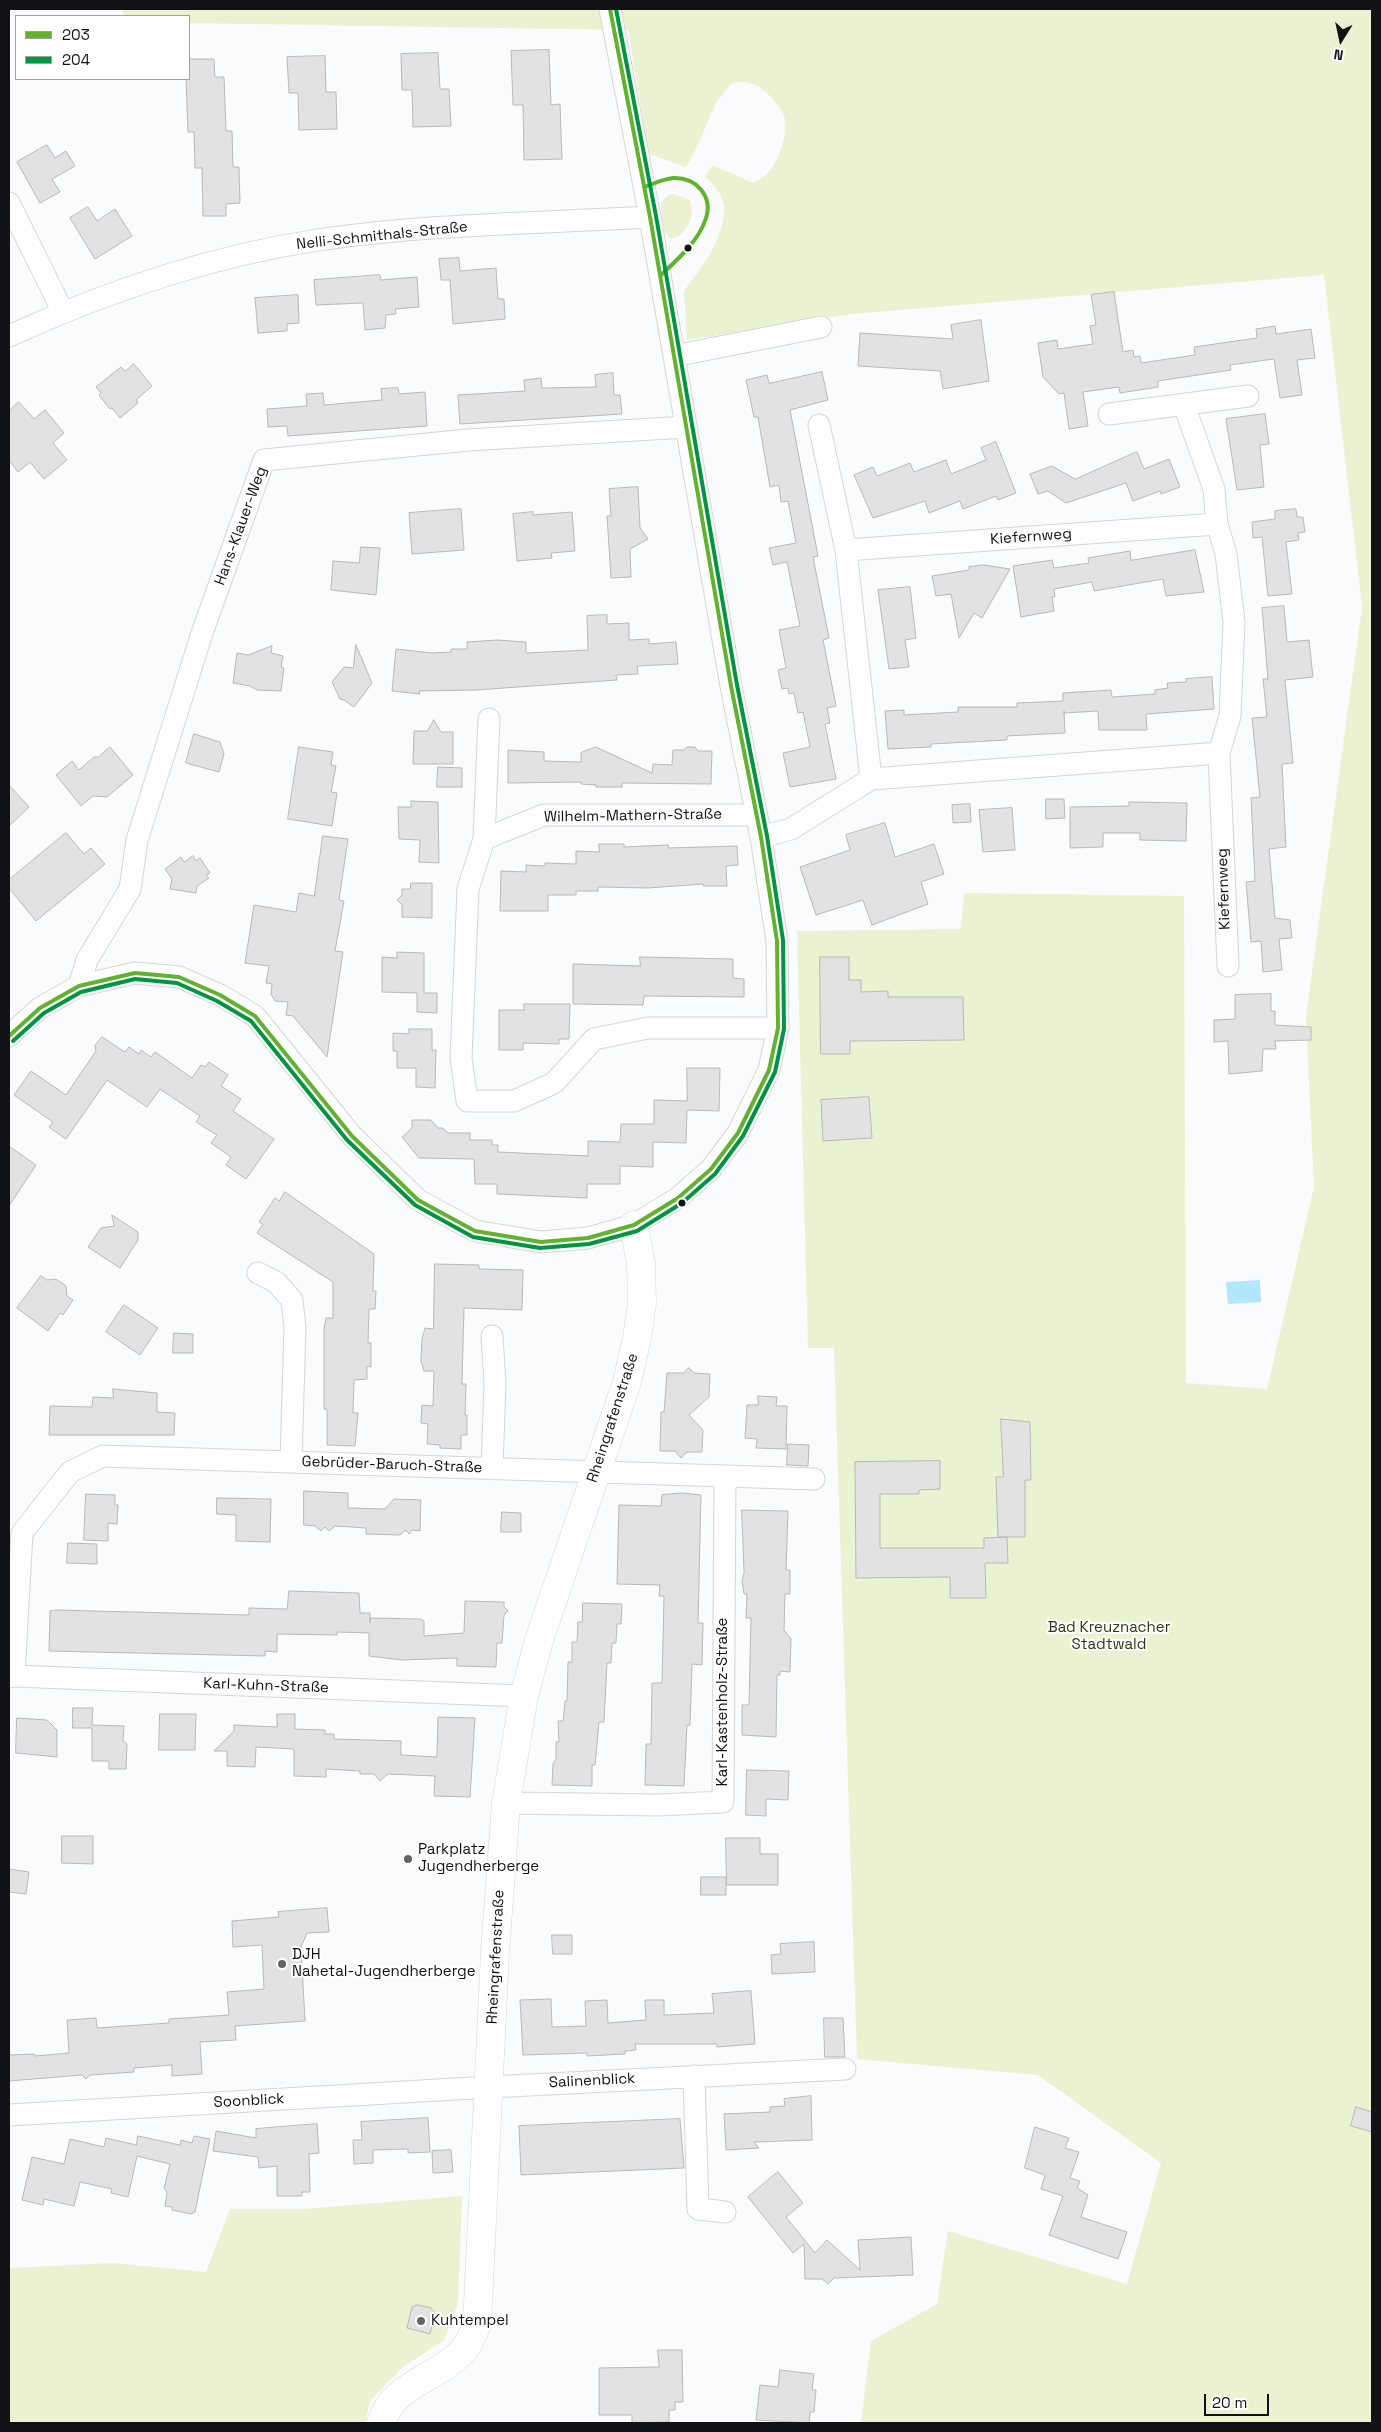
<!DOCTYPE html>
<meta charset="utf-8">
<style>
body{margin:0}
#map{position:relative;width:1381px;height:2432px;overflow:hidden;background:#f9fbfd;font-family:"Space Grotesk",sans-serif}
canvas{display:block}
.frame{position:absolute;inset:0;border:10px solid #101215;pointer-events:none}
.legend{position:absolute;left:15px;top:15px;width:175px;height:65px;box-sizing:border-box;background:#fff;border:1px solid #9fa0a1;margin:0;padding:6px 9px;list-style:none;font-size:15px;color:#101215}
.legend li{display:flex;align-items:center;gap:10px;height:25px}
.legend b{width:25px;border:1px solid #9fa0a1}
.north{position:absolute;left:1316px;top:15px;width:50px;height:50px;-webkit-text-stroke:4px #fff;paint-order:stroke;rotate:190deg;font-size:14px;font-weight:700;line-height:20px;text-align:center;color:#101215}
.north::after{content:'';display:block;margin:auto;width:18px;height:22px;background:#101215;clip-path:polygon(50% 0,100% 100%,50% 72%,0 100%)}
.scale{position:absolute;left:1204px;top:2394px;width:65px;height:22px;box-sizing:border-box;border:2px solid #101215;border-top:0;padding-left:6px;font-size:15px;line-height:18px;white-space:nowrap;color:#101215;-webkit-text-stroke:4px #fff;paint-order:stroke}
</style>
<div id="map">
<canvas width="1381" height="2432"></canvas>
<div class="frame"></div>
<ul class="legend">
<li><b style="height:6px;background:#62b22f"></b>203</li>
<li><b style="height:6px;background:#009641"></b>204</li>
</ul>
<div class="north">N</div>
<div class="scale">20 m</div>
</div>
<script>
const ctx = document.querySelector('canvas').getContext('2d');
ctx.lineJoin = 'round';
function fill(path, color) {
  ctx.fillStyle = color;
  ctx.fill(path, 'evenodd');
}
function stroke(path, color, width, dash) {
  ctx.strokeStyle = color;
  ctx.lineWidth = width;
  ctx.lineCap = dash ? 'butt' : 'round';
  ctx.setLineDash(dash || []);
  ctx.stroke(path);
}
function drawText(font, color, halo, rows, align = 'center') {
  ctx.font = font + ' "Space Grotesk",sans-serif';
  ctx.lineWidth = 4;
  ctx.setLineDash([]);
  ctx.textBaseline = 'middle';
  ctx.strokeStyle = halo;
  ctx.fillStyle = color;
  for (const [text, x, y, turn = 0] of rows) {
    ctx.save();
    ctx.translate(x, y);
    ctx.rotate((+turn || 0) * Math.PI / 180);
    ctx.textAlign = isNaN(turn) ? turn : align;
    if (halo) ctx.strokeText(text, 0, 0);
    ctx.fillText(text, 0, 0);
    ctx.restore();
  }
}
fill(new Path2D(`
 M121 9H1372V2423H861L871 2341 937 2304 948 2231 1127 2284 1161 2163 1038 2075 857 2059 834 1348H808L797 931 961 929 964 893 1184 896 1186 1383 1267 1389 1314 1187 1306 1017 1362 607 1324 275 851 314 687 340 684 291C700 270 730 231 723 202 721 192 712 184 705 176L713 165 753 183C760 179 767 175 772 168 780 156 789 130 784 116 781 107 774 100 768 94 758 84 746 80 732 83L717 101 694 153 686 167 649 154 628 30 189 23V16H125Z
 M674 194 690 200C696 215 687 236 670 239L662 227 661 203 668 195Z
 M462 2196 458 2303 444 2340 403 2367 370 2401 365 2423H9V2268L113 2263 206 2272 230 2209H304Z`), '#eaf2d1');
fill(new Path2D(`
 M1260 1280 1261 1302 1228 1304 1226 1282Z`), '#b2e6fd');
const building = new Path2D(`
 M549 50 551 105 560 104 562 159 524 160 523 105H513L511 51Z
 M438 53 440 89H449L451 126 413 127 412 90H402L401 54Z
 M325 56 326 92H336L337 129 299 130 298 93H289L287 57Z
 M189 59H214L215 77H224L226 131H232L233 167H239L240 203 226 204V216H203L202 168H195L194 132H188L186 79H189Z
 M47 145 55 158 66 151 75 166 52 179 60 192 40 203 17 162Z
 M88 207 97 221 115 209 132 236 95 259 70 218Z
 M459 258 460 271 496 268 498 299H504L505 319 453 324 450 280H441L439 259Z
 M380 275 381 280 417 277 419 307 395 309 396 314 386 315 385 328 365 330 363 303 316 305 314 280Z
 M1114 292 1123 352 1133 350 1134 357 1140 356 1141 363 1195 355 1194 347 1257 338 1256 329 1275 326 1276 334 1311 329 1315 358 1297 360 1302 395 1280 398 1274 359 1230 365 1231 370 1158 381V387L1120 393 1119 387 1083 392 1088 426 1069 429 1064 393 1059 394 1043 377 1038 343 1057 340 1058 349 1093 344 1090 326 1096 325 1091 295Z
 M298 295 299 323 287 324V331L258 333 255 298Z
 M981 320 989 381 943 389 940 371 858 366 860 333 953 339 951 325Z
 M134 364 152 386 136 400 138 403 120 418 112 408 110 409 99 395 101 393 96 387 121 367 125 371Z
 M822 372 828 400 790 410 818 556 813 557 829 638 823 640 836 706 827 708 830 723 825 724 836 779 790 787 783 753 810 747 803 712 798 713 794 693 789 694 788 688 782 689 778 670 786 668 779 630 800 626 787 562 773 565 769 548 796 543 788 501 781 502 779 485 770 487 758 417H754L746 380 767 375 769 383Z
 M613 373 614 395H620L622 414 460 424 458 395 525 391 524 380 541 378 542 388 596 387 595 375Z
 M398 388 399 394 425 392 427 426 288 436 287 426 268 427 267 409 307 406 306 394 323 393 324 405 382 400 381 389Z
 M19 402 34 419 45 410 64 433 53 443 67 460 44 479 30 462 18 472 9 460V411Z
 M1265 414 1269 444 1260 445 1264 487 1237 490 1226 419Z
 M996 442 1016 493 998 500 996 496 963 509 960 501 929 513 925 501 873 518 854 475 873 467 877 476 910 463 914 472 946 460 951 474 986 460 981 448Z
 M1137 452 1144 469 1169 459 1180 487 1161 494 1160 491 1133 501 1126 483 1066 503 1048 491 1038 494 1030 474 1052 466 1075 479Z
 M638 487 640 528 648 539 630 549 631 577 611 578 607 516H611L609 489Z
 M461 509 464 550 412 554 409 513Z
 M1296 509 1297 517H1303L1305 532 1298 533 1299 540 1286 542 1292 594 1268 596 1262 537 1253 538 1252 522 1275 519V511Z
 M533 512V515L572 512 575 551 551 553 552 558 517 561 513 514Z
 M361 547 380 548 376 595 331 590 333 561 359 563Z
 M1195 550 1204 592 1166 596 1163 579 1094 591 1092 582 1054 589 1055 597H1052L1054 611 1021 617 1013 566 1052 560 1054 568 1089 563 1088 558 1130 551 1131 560Z
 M984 565 1010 569 982 618 974 613 959 638 951 594 936 596 932 576 969 570V567Z
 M910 587 916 638 905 640 909 667 889 669 878 590Z
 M1284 606 1287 642 1309 640 1313 677 1285 680 1293 763 1282 764 1286 847 1269 849 1275 918 1290 920 1292 938 1279 939 1282 970 1263 972 1261 941 1251 942 1246 882 1255 881 1251 798 1260 797 1252 718 1267 717 1263 679H1268L1262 608Z
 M607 615V624L629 623V640L649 639V644L676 642 678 664 637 666 638 674 616 675 617 680 476 690 419 691 420 694 392 691 396 649 432 653 451 652V649H467V642L497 640 526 642V653L588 650 587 616Z
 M356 645 372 683 354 707 344 700 340 699 332 682 344 667 353 668Z
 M272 646 271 653 283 656 281 667 284 668 281 691 257 690 250 686 233 683 237 653 248 655Z
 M1212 677 1214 709 1146 714 1147 730H1099L1098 711 1064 713V711L1065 733 1007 736V740L931 744V747L888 749 885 711 904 710V715L958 712V707H1017V703L1063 701V693L1096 691 1111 690 1112 697 1155 694V690L1168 688 1167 683 1186 682V679Z
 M434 720 441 732H453V764H413L414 731H427Z
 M194 734 220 742 224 754 219 772 186 763Z
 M110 747 133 775 107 797 93 796 81 806 56 775 72 761 79 770 94 757H98Z
 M299 747 333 752 331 765 336 766 331 792 337 793 332 826 288 819Z
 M596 747 652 773 653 764 672 765 673 750H684L687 747H695L698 751H712L711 784 622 783V787H596V785L581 784V782L508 783V750L544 752V761L581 762V753Z
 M438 767 462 768V787H437Z
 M9 785 29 807 9 826Z
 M1046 799H1064L1065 818 1046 819Z
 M411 801 438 802 439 863 419 862 420 840 399 839 398 807H411Z
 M1129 802 1187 803 1186 841 1140 840V833H1103V847L1070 848V807L1129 806Z
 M970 804 971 822 953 823 952 805Z
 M1012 808 1015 850 983 852 979 810Z
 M885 823 895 857 934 844 944 874 921 882 928 904 872 925 863 900 816 915 800 867 850 850 846 835Z
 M66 833 84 854 91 848 105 864 36 921 9 888V880Z
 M323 836 348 839 339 900 344 901 335 951 343 952 327 1057 293 1016 286 1015 288 1002 275 1001 271 994 272 984 266 983 269 966 245 963 254 905 296 912 299 893 314 896Z
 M599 844H624V847L668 845 669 848 737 846 738 865 726 866 727 886H703V884L648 888 598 887V891H576V895H548V911H500L501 871 526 872V865L545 866V863L576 864V851L599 852Z
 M193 856 196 861 200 858 210 873 206 875 209 878 197 886 196 893 170 889 172 879 165 869 181 857 184 862Z
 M411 883H432V918L402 917V905L397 900 402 895V889H410Z
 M397 952 424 953V993H437V1013L417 1012V993L382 992V957L397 958Z
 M640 957 733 959V978L744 979V997L644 996 643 1005 573 1004V964L640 966Z
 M820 957H849V980H861V992L888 991V997H963L964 1040 850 1041V1054H821Z
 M1271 994V1011H1275V1025L1311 1027V1040L1275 1041 1276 1049H1263L1262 1071 1229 1074 1228 1041 1214 1042V1020L1235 1019V995Z
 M524 1004H570L569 1039H559V1044L523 1043V1050H499V1010H524Z
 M409 1029H432V1050H436L435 1088 416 1087V1068H397V1051H393V1033L409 1034Z
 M102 1037 125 1052 129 1047 139 1054 141 1050 151 1057 155 1052 192 1078 201 1065 205 1067 209 1062 228 1075 221 1086 241 1099 233 1111 274 1139 246 1179 226 1165 231 1157 211 1143 217 1135 196 1122 200 1116 160 1089 147 1107 107 1080 66 1139 49 1127 53 1122 14 1095 31 1071 66 1095 96 1051 95 1046Z
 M687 1068H720L719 1111 687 1110 686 1143 653 1142V1167L620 1166V1184H587V1198L497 1194V1184H475L474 1159 419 1158 402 1137 412 1128V1120H431L438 1128H443L448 1133H470V1140H492V1145H498V1152L588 1156V1141L620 1142 621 1124H654V1100L687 1101Z
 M869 1097 872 1138 823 1141 821 1100Z
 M9 1146 36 1165 9 1206Z
 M285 1192 374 1254 373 1291H376L375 1309H369L368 1343H371V1367L367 1366V1379L354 1380 353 1413H358L355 1446 327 1445V1409H324V1329L326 1318H333V1282L257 1233 263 1224 259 1222 275 1198 279 1201Z
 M112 1215 138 1232V1240L120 1268 88 1247 101 1228 114 1226Z
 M435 1264 479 1265V1269L523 1270 522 1310 464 1308 462 1384H466L465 1415H467V1435H461V1449L440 1448V1445L427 1444 428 1424 421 1423 422 1405 433 1406 434 1371H424L421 1361 422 1339 425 1328 433 1329Z
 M41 1276 47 1280 56 1279 66 1286 67 1296 73 1300 63 1315 60 1313 48 1331 17 1308Z
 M124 1305 158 1328 140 1355 106 1332Z
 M174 1333 193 1334V1353H173Z
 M689 1368 694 1373 710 1374 709 1397 689 1415 703 1430 702 1452H687L681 1458 675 1451H660L661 1412H664L667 1373H683Z
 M113 1389 157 1393V1412L175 1413 174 1435H49L50 1406 92 1407 93 1397 113 1398Z
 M758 1396 777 1397 776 1406H787L786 1449 756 1448 757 1439 745 1438 747 1405H758Z
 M1001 1419 1030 1422 1031 1480H1025V1537H998L996 1477H1003Z
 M788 1444 809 1445 808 1466 787 1465Z
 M940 1461V1489L919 1490V1494H880V1548H984V1538L1007 1537 1008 1563H985L986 1598H950V1577L856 1578 855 1462Z
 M304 1491 348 1493V1508L385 1509 394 1499 421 1500 420 1531 412 1530 409 1534 406 1530 400 1535 366 1534V1528L335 1526 329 1531 325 1527 321 1531 315 1526 304 1525Z
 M682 1493 701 1495 698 1623H703L702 1665 692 1664 690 1725H687L684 1786 645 1785 646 1744H651L652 1683H662L664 1596H659L660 1585 617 1584 619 1505 661 1506 662 1495Z
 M86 1494 115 1495V1505H118L117 1524 108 1523V1541L84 1540Z
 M217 1498 271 1499 270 1542 236 1541V1515L217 1514Z
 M742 1510 788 1511 786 1570H790V1594H785L784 1630 791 1639 790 1672 780 1671V1675H777L776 1737 742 1735V1705H749L751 1618H746L747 1594H744L742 1581 744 1573Z
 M502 1512 521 1513V1532H501Z
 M68 1543 97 1544V1564L67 1563Z
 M289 1591 359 1593 360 1613H370V1623V1618L420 1619 424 1621V1636L464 1633 465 1601 504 1602V1607L508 1611 504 1615 502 1643H497L496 1667 457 1666V1658L402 1660 369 1656V1633L337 1632V1635L277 1634V1652L265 1651V1656L49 1651 50 1611 55 1610 249 1615V1608L287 1609Z
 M583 1603 622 1604 621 1624H617L616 1643H612L611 1663H607L604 1722H599L595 1765H592V1786L552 1785 553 1764 556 1759V1742H559L558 1721H563L565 1701H567L568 1662H572V1642H577L578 1622H582Z
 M73 1708H93L92 1725 124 1726 123 1741 127 1744 126 1769H109V1761H92V1728H73Z
 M160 1714H196L195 1750H159Z
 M277 1714H295V1729L325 1730V1734H334V1739L401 1741V1755L437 1757 438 1717 475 1718 470 1797 434 1796 435 1776 388 1774 380 1781 374 1774H360V1771L326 1769V1777L294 1776V1749L256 1747 255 1767 227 1766V1751H214L234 1731V1725L277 1727Z
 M17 1718 47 1720 57 1730V1757L16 1753Z
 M747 1770 789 1771 788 1800 766 1799V1816L746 1815Z
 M62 1836H93V1864L62 1863Z
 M726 1838H760V1854H778V1885H727Z
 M9 1869 29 1872 26 1894 9 1892Z
 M701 1877H726V1895H701Z
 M327 1908 329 1932 307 1933 301 1947 305 2021 235 2026 236 2040 200 2042 202 2074 172 2076V2065L134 2068V2072L90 2075 86 2079 82 2075 9 2081V2055L34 2054 35 2056 69 2053 67 2020 96 2018 97 2028 169 2023V2019L229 2015 227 1992 264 1989 262 1945 233 1947 232 1921 279 1917 278 1912Z
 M552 1935H572V1954H553Z
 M814 1942 815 1972 772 1974 771 1955 781 1954 780 1944Z
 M751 1991 755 2044 717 2047V2044H635L636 2050 625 2051V2054L587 2056V2053L523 2055 520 2000 551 1999 552 2027 586 2026 585 2001 607 2000 608 2023 646 2020 645 2000H664V2015L714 2013 712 1994Z
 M824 2018H843L845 2057H825Z
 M811 2096 812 2140 754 2142 759 2148 726 2150 724 2114 770 2112V2107L785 2106 784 2099Z
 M1356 2107 1372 2112V2132L1351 2126Z
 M428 2118 430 2152 408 2153V2149L373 2150V2163L354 2164 353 2140H362L361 2122Z
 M680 2119 684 2168 521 2175 519 2126Z
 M317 2124 319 2153 309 2154 310 2192H302V2196H277V2166L259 2168 258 2157 213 2151 216 2131 256 2138V2129Z
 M1035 2127 1069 2138 1065 2148 1079 2152 1070 2178 1080 2181 1077 2188 1088 2195 1081 2217 1127 2232 1118 2259 1049 2235 1063 2196 1041 2189 1045 2175 1025 2168Z
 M138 2136 180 2145 181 2140 192 2143 194 2136 210 2139 195 2212 191 2214 172 2210V2207L165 2206 167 2192 164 2188 170 2164 137 2156 128 2197 111 2193 112 2189 80 2182 74 2206 44 2199 43 2205 22 2200 32 2157 64 2164 70 2139 104 2147 106 2138 136 2145Z
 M451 2150 453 2172 433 2173 432 2151Z
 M778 2172 803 2203 786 2217 815 2253 827 2240 860 2270 858 2240 911 2237 913 2275 834 2278 828 2284 822 2279H805L804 2244 793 2253 748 2197Z
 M418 2305 431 2308 435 2313 430 2334 407 2328 412 2307Z
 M658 2350H682L683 2402H675V2410H669V2422L632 2423V2415H599V2368L659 2367Z
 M780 2370 814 2374 812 2390H816L814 2412H810L809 2423 756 2420 760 2385 778 2387Z`);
fill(building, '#e2e2e2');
stroke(building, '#b9b8b8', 1);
const minor = new Path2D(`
 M9 203 63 312
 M9 336C108 291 211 256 318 240 428 224 540 223 650 217
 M674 356 821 327
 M1184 405 1214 489 1217 524
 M1109 414 1248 396
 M819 425 846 550
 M1219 753 871 779 846 550 1217 524 1226 554 1234 622 1230 716 1219 753 1228 966
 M756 815H544L484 839 468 889 461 1058 467 1101H514L554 1083 594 1039 648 1028H778
 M761 837 791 829 871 779
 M484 839 489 719
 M79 986 87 960 130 889 137 840 202 633 264 460 468 440 686 427
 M9 1036 40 1008 79 986 135 973 179 977 220 995 255 1016 352 1136 418 1200 475 1231 541 1242 588 1238 634 1225 678 1198 711 1169 738 1133 769 1070 778 1028 777 941 761 837 731 686 650 217 610 9
 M258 1273 276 1282 292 1300 295 1327 291 1461
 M492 1336 495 1383 492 1468
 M725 1476 814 1479
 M14 1676 22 1533 70 1472 103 1456 725 1476 723 1802 658 1805 506 1803
 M9 1677 14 1676 524 1696
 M694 2076 698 2209 725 2212
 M9 2115 490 2087 845 2069`);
const tertiary = new Path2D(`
 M381 2423C394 2383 435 2380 463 2351 470 2343 473 2333 477 2324L495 1953 506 1803 524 1696 539 1640 627 1382 637 1338 642 1303 641 1264 634 1225`);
stroke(minor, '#d4d6d9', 23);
stroke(tertiary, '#d4d6d9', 29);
stroke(minor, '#fefeff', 21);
stroke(tertiary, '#fefeff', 28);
stroke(new Path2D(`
 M644 187C653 184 663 179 673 178 696 177 713 196 706 218 699 241 678 259 661 275
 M9 1036 40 1008 79 986 135 973 179 977 220 995 255 1016 352 1136 418 1200 475 1231 541 1242 588 1238 634 1225 678 1198 711 1169 738 1133 769 1070 778 1028 777 941 761 837 731 686 650 217 610 9`), '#62b22f', 4);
stroke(new Path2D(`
 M13 1041 44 1013 81 992 135 979 177 983 217 1001 251 1021 347 1140 415 1205 473 1237 540 1248 589 1244 637 1231 682 1203 715 1174 743 1136 775 1072 784 1029 783 940 767 836 737 685 656 216 616 9`), '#009641', 4);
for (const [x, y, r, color] of [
 [688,248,4.5,"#101215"],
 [682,1203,4.5,"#101215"],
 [408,1859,5,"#626466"],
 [282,1964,5,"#626466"],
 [421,2321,5,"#626466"]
]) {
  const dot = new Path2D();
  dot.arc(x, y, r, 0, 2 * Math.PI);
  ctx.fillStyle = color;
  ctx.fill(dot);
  stroke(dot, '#fff', 2);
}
drawText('15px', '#101215', '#fff', [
 ["Nelli-Schmithals-Straße",382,236,-6],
 ["Hans-Klauer-Weg",241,526,-70],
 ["Kiefernweg",1031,537,-4],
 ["Wilhelm-Mathern-Straße",633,816,-1],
 ["Kiefernweg",1224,889,-92],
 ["Rheingrafenstraße",613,1418,-72],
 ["Gebrüder-Baruch-Straße",392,1465,2],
 ["Karl-Kuhn-Straße",266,1686,2],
 ["Karl-Kastenholz-Straße",723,1702,-90],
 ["Rheingrafenstraße",496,1957,-87],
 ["Salinenblick",592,2081,-3],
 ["Soonblick",249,2101,-3]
]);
drawText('15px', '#303613', '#fff', [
 ["Bad Kreuznacher",1109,1628],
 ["Stadtwald",1109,1645]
]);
drawText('15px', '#101215', '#fff', [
 ["Parkplatz",418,1850],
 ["Jugendherberge",418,1867],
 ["DJH",292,1955],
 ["Nahetal-Jugendherberge",292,1972],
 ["Kuhtempel",431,2321]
], 'left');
</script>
